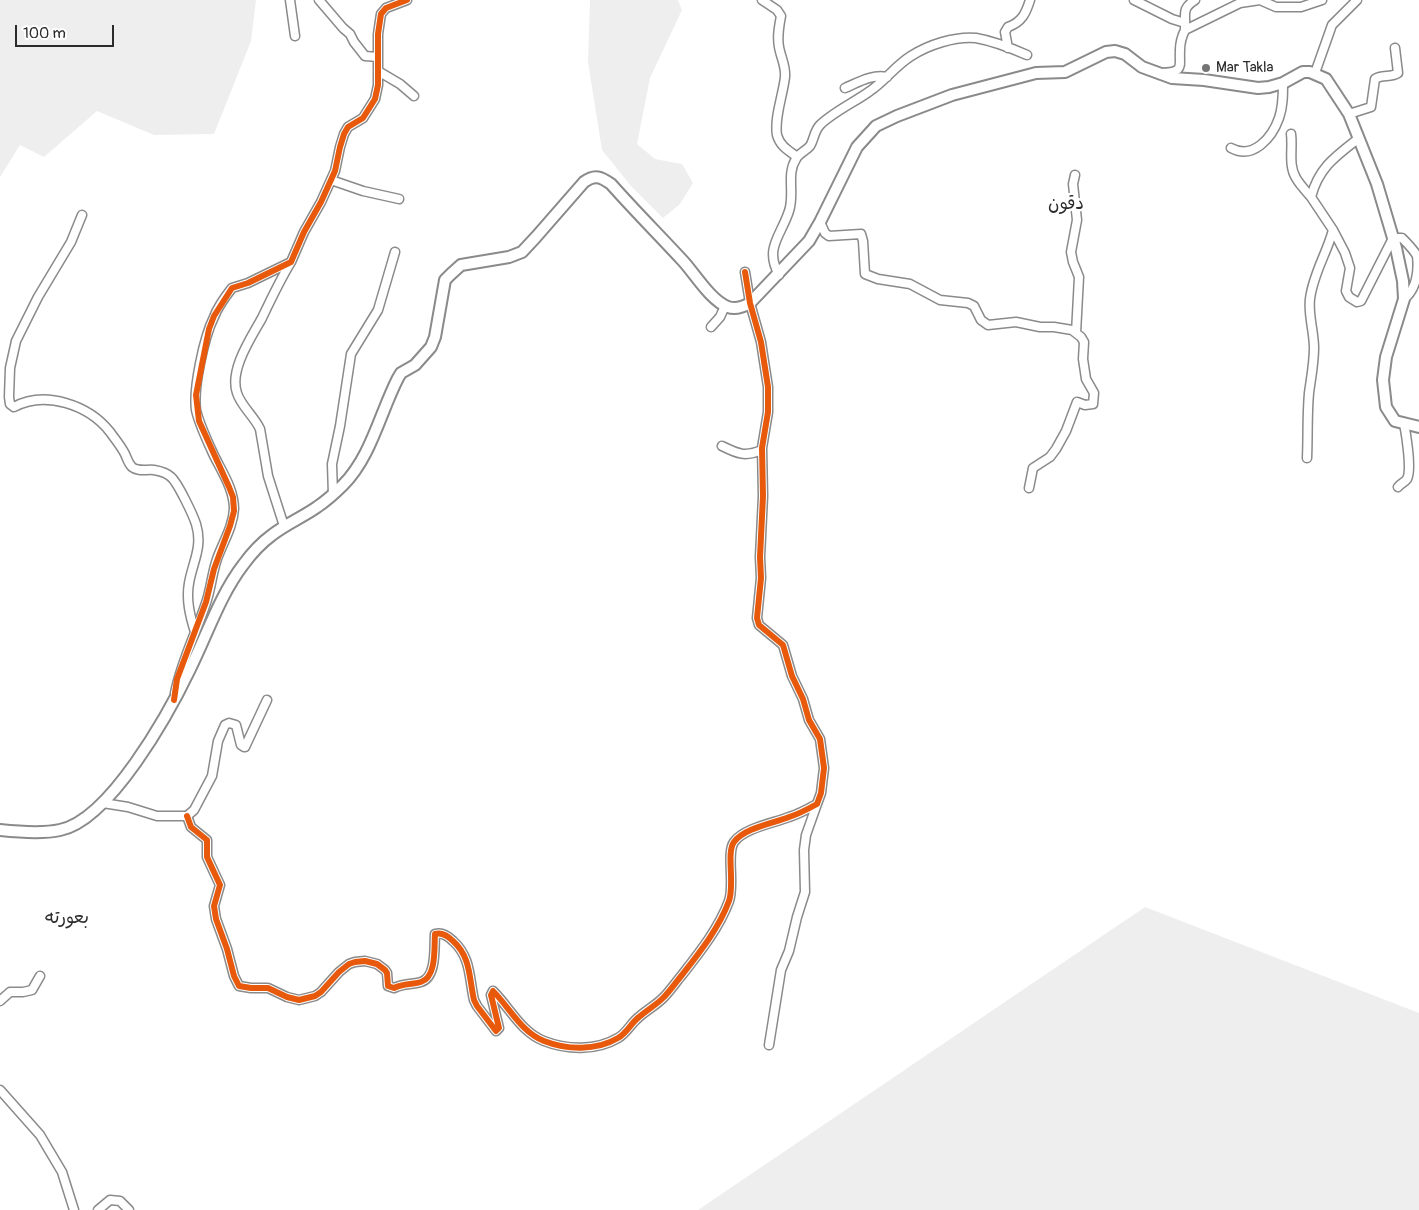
<!DOCTYPE html>
<meta charset="utf-8">
<style>
body{margin:0}
#map{position:relative;width:1419px;height:1210px;overflow:hidden;background:#fff;font-family:Pangolin,sans-serif}
canvas{display:block}
.scale{position:absolute;left:15px;top:25px;width:99px;height:22px;box-sizing:border-box;border:2px solid #2b2b2b;border-top:0;padding-left:6px;font-size:15px;line-height:18px;white-space:nowrap;color:#2b2b2b;-webkit-text-stroke:4px #fff;paint-order:stroke}
</style>
<div id="map">
<canvas width="1419" height="1210"></canvas>
<div class="scale">100 m</div>
</div>
<script>
const ctx = document.querySelector('canvas').getContext('2d');
ctx.lineJoin = 'round';
function fill(path, color) {
  ctx.fillStyle = color;
  ctx.fill(path, 'evenodd');
}
function stroke(path, color, width, dash) {
  ctx.strokeStyle = color;
  ctx.lineWidth = width;
  ctx.lineCap = dash ? 'butt' : 'round';
  ctx.setLineDash(dash || []);
  ctx.stroke(path);
}
function drawText(font, color, halo, rows, align = 'center') {
  ctx.font = font + ' Pangolin,"Playpen Sans Arabic",sans-serif';
  ctx.lineWidth = 5;
  ctx.setLineDash([]);
  ctx.textBaseline = 'middle';
  ctx.strokeStyle = halo;
  ctx.fillStyle = color;
  for (const [text, x, y, turn = 0] of rows) {
    ctx.save();
    ctx.translate(x, y);
    ctx.rotate((+turn || 0) * Math.PI / 180);
    ctx.textAlign = isNaN(turn) ? turn : align;
    if (halo) ctx.strokeText(text, 0, 0);
    ctx.fillText(text, 0, 0);
    ctx.restore();
  }
}
fill(new Path2D(`
 M0 0H256L251 41 214 134 154 135 97 111 44 157 20 145 0 177Z
 M590 0H678L682 10 650 78 637 144 655 159 682 164 693 183 680 204 663 218 631 186 602 150 588 62Z
 M1145 907 1419 1013V1210H698Z`), '#eee');
const minor = new Path2D(`
 M290 0 295 36
 M319 0 343 28 350 34 354 42 365 56 378 57
 M762 0 777 10 781 16C779 27 777 36 779 47 781 58 786 66 785 77 783 95 774 118 777 135 780 146 788 150 797 157
 M1134 0 1172 19 1185 23
 M1185 28C1186 14 1181 9 1195 0
 M1008 48 1005 32 1008 27C1022 22 1026 13 1030 0
 M378 71 400 84 414 96
 M1161 73C1185 72 1179 67 1180 50 1180 43 1182 36 1185 30L1240 3 1260 0 1276 7H1301L1322 0
 M1315 73 1332 25 1357 0
 M845 88C859 82 872 74 887 77
 M1349 114 1371 107 1375 79C1382 74 1391 78 1398 73L1395 48
 M1291 134C1293 148 1288 165 1296 178 1300 185 1306 191 1311 197
 M1231 148C1253 160 1272 138 1279 118 1283 107 1283 95 1283 83
 M1075 175 1073 184 1077 220 1071 252 1073 262 1079 277 1076 333
 M331 180 363 191 399 199
 M82 215 71 242 38 297 16 341 10 368 9 397 10 404 14 407C45 390 89 405 110 432 115 439 121 446 125 454 127 458 128 463 132 467 138 472 147 469 154 470 160 471 167 473 171 477 178 483 193 515 196 524 203 547 193 561 189 583 186 600 190 616 195 632
 M820 222 825 233 829 236 861 234 863 241 865 274 878 279 910 284 940 300 968 303 974 306 981 320 988 325 1016 322 1040 327H1054L1072 330 1081 337 1084 342 1083 359 1086 379 1094 393 1093 404 1085 405 1077 402 1066 431 1056 449 1050 457 1033 468 1029 488
 M1333 230 1345 253 1350 268 1346 291 1349 297 1357 302 1361 301 1393 238H1402C1407 243 1414 250 1417 256 1419 272 1416 290 1404 299
 M779 275C764 248 781 236 789 211 795 194 786 174 796 159 799 153 806 151 810 146 814 140 814 131 820 125 833 112 855 102 870 91 885 81 895 66 911 56 928 45 955 36 976 38 993 41 1011 48 1027 55
 M711 327 720 317 725 306
 M722 446C738 454 745 457 762 450
 M1307 458C1308 437 1307 415 1309 393 1311 378 1314 363 1314 348 1314 331 1308 315 1310 299 1313 274 1327 253 1333 230L1311 197C1319 167 1336 156 1359 138
 M1398 487C1400 484 1405 482 1407 479 1412 470 1406 434 1404 423
 M333 495 332 464 340 426 351 354 378 310 395 252
 M284 526 268 476 260 429C254 416 241 406 237 393 229 370 251 338 262 318 271 299 280 280 291 262
 M175 693C181 662 196 633 206 603 211 589 212 573 217 559 223 542 233 527 234 509 234 487 219 468 211 449 205 436 199 423 196 410 193 388 204 337 214 317 218 306 225 297 232 288L248 283 291 262 304 232 321 202 335 171 340 147 344 134 348 127 363 118 375 99 378 85V34L381 14 386 8 407 0
 M103 803 128 807 157 816H187L194 810 212 776 218 741 225 725 229 723 236 725 241 745 244 747H245L267 700
 M187 816 191 827 207 840V857L220 885 214 906 216 919 227 949 234 976 239 986 251 988H268L287 997 299 1000 315 996 321 992 339 972 349 964 355 962 365 961 377 964 385 970 387 973 388 986 394 988C404 983 411 985 421 982 437 977 434 947 435 934 442 932 448 936 453 941 471 957 469 978 474 1000L477 1006 496 1031 499 1028 491 995 493 991C510 1008 521 1032 544 1041 567 1050 596 1051 618 1038 627 1033 631 1023 639 1017 647 1010 656 1005 663 998 670 991 676 982 682 975 700 952 719 928 729 901 735 884 726 853 734 842 744 828 774 823 789 817 799 814 808 809 817 804L821 793 824 768 820 739 809 720 803 699 792 676 783 645 759 625 757 618 761 578 760 557 763 496 762 448 768 412V387L761 342 750 303 745 272
 M0 1001 10 992H23L32 990 40 976
 M769 1045 781 970 789 951 797 917 805 892 804 850 806 835 817 804
 M0 1090 40 1135 62 1172 74 1210
 M98 1210 110 1200 120 1201 129 1210`);
const major = new Path2D(`
 M0 830C19 832 42 834 60 830 110 820 169 713 190 669 207 635 220 595 243 565 251 554 261 543 272 535 286 524 303 517 317 507 326 501 335 493 343 485 371 457 380 413 398 378L401 373 415 365 431 347 435 337 445 280 451 274 461 265 509 257 522 252 536 237 584 182C595 174 601 177 611 184 634 210 659 235 683 261 695 274 711 301 728 307 736 310 743 307 750 303L809 241 820 222 857 147 876 126 897 116 952 95 1036 73 1065 72 1106 52 1115 51 1125 54 1142 67 1172 78 1204 80 1258 88 1269 87 1283 83 1303 72H1310L1326 79 1349 114 1377 184 1396 248 1403 281 1404 299 1386 357 1383 380 1386 407 1395 421 1419 427`);
stroke(minor, '#8a8a8a', 11);
stroke(major, '#8a8a8a', 14);
stroke(minor, '#fff', 8);
stroke(major, '#fff', 10);
stroke(new Path2D(`
 M174 700 177 679 206 602 214 569 230 526 234 511 233 497 229 487 199 421 196 395 209 329 214 316 232 288 248 283 291 262 304 232 321 202 335 171 340 147 344 134 348 127 363 118 375 99 378 85V34L381 14 386 8 407 0
 M187 816 191 827 207 840V857L220 885 214 906 216 919 227 949 234 976 239 986 251 988H268L287 997 299 1000 315 996 321 992 339 972 349 964 355 962 365 961 377 964 385 970 387 973 388 986 394 988C404 983 411 985 421 982 437 977 434 947 435 934 442 932 448 936 453 941 471 957 469 978 474 1000L477 1006 496 1031 499 1028 491 995 493 991C510 1008 521 1032 544 1041 567 1050 596 1051 618 1038 627 1033 631 1023 639 1017 647 1010 656 1005 663 998 670 991 676 982 682 975 700 952 719 928 729 901 735 884 726 853 734 842 744 828 774 823 789 817 799 814 808 809 817 804L821 793 824 768 820 739 809 720 803 699 792 676 783 645 759 625 757 618 761 578 760 557 763 496 762 448 768 412V387L761 342 750 303 745 272`), '#e8590c', 6);
for (const [x, y, r, color] of [
 [1206,68,5,"#757575"]
]) {
  const dot = new Path2D();
  dot.arc(x, y, r, 0, 2 * Math.PI);
  ctx.fillStyle = color;
  ctx.fill(dot);
  stroke(dot, '#fff', 2);
}
drawText('15px', '#2b2b2b', '#fff', [
 ["Mar Takla",1216,68]
], 'left');
drawText('18px', '#2b2b2b', '#fff', [
 ["دقون",1066,204],
 ["بعورته",67,918]
]);
</script>
